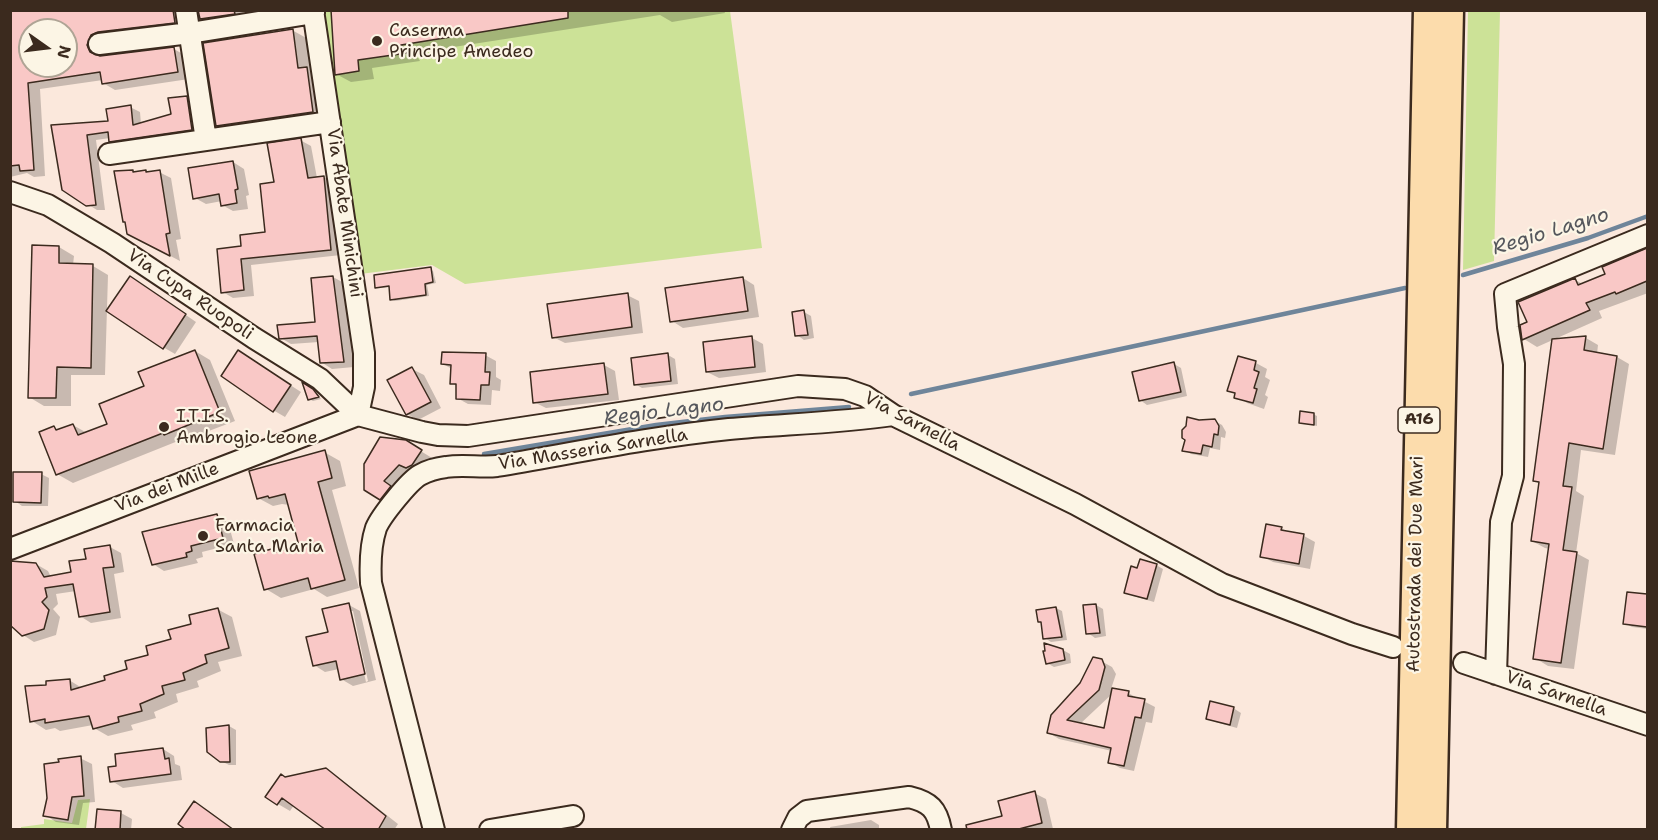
<!DOCTYPE html>
<style>
body{margin:0}
#map{position:relative;width:1658px;height:840px;overflow:hidden;background:#fbe8dc;font-family:"Shantell Sans",sans-serif}
canvas{display:block}
.frame{position:absolute;inset:0;border:12px solid #3b2a1e;pointer-events:none}
.north{position:absolute;left:18px;top:18px;width:60px;height:60px;box-sizing:border-box;background:#fcf5e5;border:2px solid #afa495;border-radius:50%;rotate:104deg;font-size:16px;font-weight:700;line-height:24px;text-align:center;color:#3b2a1e}
.north::after{content:'';display:block;margin:auto;width:21px;height:27px;background:#3b2a1e;clip-path:polygon(50% 0,100% 100%,50% 72%,0 100%)}
</style>
<div id="map">
<canvas width="1658" height="840"></canvas>
<div class="frame"></div>
<div class="north">N</div>
</div>
<script>
const ctx = document.querySelector('canvas').getContext('2d');
ctx.lineJoin = 'round';
function fill(path, color) {
  ctx.fillStyle = color;
  ctx.fill(path, 'evenodd');
}
function stroke(path, color, width, dash) {
  ctx.strokeStyle = color;
  ctx.lineWidth = width;
  ctx.lineCap = dash ? 'butt' : 'round';
  ctx.setLineDash(dash || []);
  ctx.stroke(path);
}
function drawText(font, color, halo, rows, align = 'center') {
  ctx.font = font + ' "Shantell Sans",sans-serif';
  ctx.lineWidth = 4.5;
  ctx.setLineDash([]);
  ctx.textBaseline = 'middle';
  ctx.strokeStyle = halo;
  ctx.fillStyle = color;
  for (const [text, x, y, turn = 0] of rows) {
    ctx.save();
    ctx.translate(x, y);
    ctx.rotate((+turn || 0) * Math.PI / 180);
    ctx.textAlign = isNaN(turn) ? turn : align;
    if (halo) ctx.strokeText(text, 0, 0);
    ctx.fillText(text, 0, 0);
    ctx.restore();
  }
}
fill(new Path2D(`
 M319 11H730L762 248 465 284 432 265 360 274Z
 M1468 11H1500L1494 261 1463 270Z
 M90 799 86 829H21V827L44 824V819L72 823 78 800Z`), '#cce297');
fill(new Path2D(`
 M10 10H184L186 29 99 52 101 57 174 49 186 56 189 79 115 90 103 83V80L40 89 45 176 34 177 27 173 10 177ZM30 30H66V66H30Z
 M200 10H243L245 19 212 24 201 18Z
 M724 10 725 13 672 22 660 15 415 53 420 61 372 68 374 79 351 82 336 74 332 11Z
 M292 30 308 39 312 72 322 78 328 120 233 134 217 125Z
 M187 98 196 103 201 135 120 146 111 141 110 138 96 140 105 210H97L63 189 53 127 110 122 130 107 140 112 141 124 172 115Z
 M300 140 311 146 317 178 324 177 334 183 341 255 251 265 254 296 233 298 223 292 242 247 267 234 275 183Z
 M233 162 244 169 249 195 246 196 248 209 233 211 222 205V201L206 204 195 198Z
 M132 171 149 173 159 172 171 178 181 239 176 240 180 261 140 240Z
 M59 247 74 256 73 265 93 266 108 275 105 375H71V406H44L29 397Z
 M1648 250V293L1599 311 1602 318 1537 347 1524 339 1522 326 1529 323 1575 280 1583 284 1607 275 1604 268Z
 M430 269 433 271 436 283 427 285 429 296 395 301 392 300 391 287 380 288 377 287Z
 M333 277 344 283 354 367 332 369 321 362 319 342 291 344 281 338 317 324Z
 M743 278 754 285 759 317 683 328 672 321Z
 M141 284 196 322 175 354 163 347Z
 M627 295 639 301 643 333 565 343 553 337Z
 M804 312 811 316 814 338 804 340 797 335Z
 M752 338 763 344 766 372 719 378 707 372Z
 M1586 338 1598 345 1597 354 1617 357 1629 364 1615 455 1581 450 1576 491 1584 496 1576 553 1589 560 1574 669 1548 666 1535 658 1550 549 1545 548 1532 541 1540 484 1534 480 1553 340Z
 M195 351 210 360 235 421 180 442 178 441 73 483 57 474 54 427 60 431 73 425 87 433 109 425 146 387Z
 M485 355 496 361V377L501 380 500 391 492 390 491 405 468 404 457 398V386L452 383V369L443 364Z
 M668 355 675 359 678 384 642 388 635 384Z
 M1239 358 1256 363 1267 369 1265 377 1270 380 1265 395 1268 397 1264 409 1247 403 1229 390Z
 M250 359 301 392 285 417 273 410Z
 M1174 364 1181 368 1187 396 1147 405 1140 400Z
 M604 365 615 371 619 400 546 408 534 402Z
 M412 369 424 375 441 408 418 420 407 414Z
 M305 385 316 392 321 399 313 401 309 399Z
 M1313 414 1317 416V426L1301 422Z
 M1215 421 1222 425 1226 432 1225 438 1221 437 1220 450 1210 448 1208 457 1191 454 1184 450 1187 427 1199 422Z
 M406 442 432 458 423 471 392 505 366 489Z
 M324 452 340 461 346 486 332 490 359 588 327 597 314 589 281 598 266 589 275 550 280 553 301 547 289 505 282 504 273 506 258 498Z
 M41 474 49 478 48 506H22L15 501Z
 M217 516 228 522 234 544 202 552 203 557 196 559 198 563 164 571 153 564Z
 M1281 528 1289 533 1304 536 1315 542 1310 569 1273 562 1262 556Z
 M110 547 121 553 124 572 114 574 121 618 91 623 80 616 76 591 56 594 58 604 53 609 60 617 56 635 34 642 23 635 36 564 48 571 51 577 72 573 87 560Z
 M1156 565 1163 569 1154 602 1133 596 1126 592 1138 570Z
 M1629 593 1648 596V629L1632 627 1625 623Z
 M349 605 360 611 376 680 353 686 341 679 339 669 325 672 314 665 329 633ZM350 611H353L368 681 366 682Z
 M1096 605 1103 609 1106 636 1095 638 1088 633Z
 M1056 608 1062 611 1067 640 1051 642 1045 638 1043 624 1039 621Z
 M217 609 232 617 242 656 218 662 221 671 197 681 199 687 176 694 178 702 154 712 156 718 131 725 133 730 108 736 94 728 93 725 60 731 55 728 46 730 32 721 48 686 69 680 82 688 107 681 129 670Z
 M1063 650 1070 654 1071 663 1054 667 1047 663Z
 M1101 661 1112 667 1116 674 1111 689 1128 693 1155 707 1152 723 1146 722 1134 771 1120 768 1110 762 1112 751 1059 739 1049 733ZM1113 693 1105 730 1079 725Z
 M1233 708 1241 713 1237 728 1215 722 1207 718Z
 M229 726 236 730V765H229L221 761Z
 M163 749 174 756 175 764 180 766 182 780 123 788 112 781 118 767Z
 M80 758 92 764 95 802 83 803 79 825 56 822 45 815Z
 M325 769 338 777 398 824 394 830H328L294 805 290 811 278 804 285 778Z
 M1034 793 1046 799 1053 829 989 830Z
 M195 803 209 811 234 830H188Z
 M121 813 132 819 131 830H97Z
 M871 820 879 825V830H831L830 827Z`), '#0003');
stroke(new Path2D(`
 M1463 275 1588 238 1648 216
 M911 394 1405 288
 M484 454 656 425 725 417 849 407`), '#6f859a', 4.5);
const building = new Path2D(`
 M10 10H173L175 23 98 32 91 35 87 45 90 52 100 56 174 47 178 72 102 84 100 72 28 83 34 170 20 171 19 165 10 166ZM66 29V66H30V30Z
 M198 10H234L235 14 200 19Z
 M331 10H568V18L401 45 407 53 358 60 359 71 335 75Z
 M293 29 298 68 307 67 313 112 216 126 203 43Z
 M187 96 192 130 109 142 108 132 87 135 96 205 86 206 62 190 51 125 108 121 106 109 131 105 133 125 171 114 168 98Z
 M301 138 308 178 324 176 331 250 241 259 244 290 221 293 217 249 241 246 240 235 265 232 260 184 274 182 267 143Z
 M233 161 238 189 235 190 237 203 221 206 219 194 193 199 188 168Z
 M133 170V172L146 170V172L160 170 170 233 166 234 170 256 127 234 125 222H123L114 171Z
 M32 245 59 246V263L93 264 91 368 57 367 56 398H28Z
 M1647 248V281L1616 294 1615 292 1586 303 1590 310 1522 340 1520 325 1527 322 1518 302 1575 278 1578 285 1605 274 1602 267Z
 M431 267 433 282 425 284 426 295 390 300 389 286 375 288 374 275Z
 M130 276 186 314 163 349 106 311Z
 M333 276 344 362 320 363 317 336 279 339 277 325 315 322 311 278Z
 M743 277 748 311 670 322 665 288Z
 M628 293 632 327 552 338 547 304Z
 M804 310 808 335 795 336 792 312Z
 M752 336 755 367 706 372 703 342Z
 M1586 336 1584 350 1617 356 1603 449 1569 443 1563 486 1572 487 1563 550 1577 552 1561 663 1533 659 1549 544 1531 541 1539 482 1533 481 1552 339Z
 M195 350 220 412 164 435 163 433 56 475 39 432 54 426 56 430 73 424 78 435 107 424 99 404 144 386 138 372Z
 M238 350 291 385 273 412 221 376Z
 M442 352 486 353 485 372H490L489 385H481L480 400 456 399V384H450L451 365 441 364Z
 M668 353 671 381 634 385 631 358Z
 M1238 356 1256 361 1254 370 1259 372 1254 388 1257 389 1253 403 1234 398 1235 393 1227 391Z
 M1174 362 1181 392 1139 401 1132 372Z
 M604 363 608 394 533 403 530 372Z
 M412 367 431 402 406 415 387 380Z
 M302 382 313 389 319 397 308 400Z
 M1300 411 1314 413V425L1299 423Z
 M1187 417 1199 420 1215 419 1219 426 1218 435 1214 434 1212 447 1203 445 1201 454 1182 451 1185 440 1182 438V430L1186 426Z
 M380 437 406 440 422 450 412 465 406 468 399 465 384 481 391 486 380 500 364 490V464Z
 M325 450 332 478 318 482 345 580 311 589 308 578 264 590 254 554 275 548 276 552 299 546 285 494 269 498 268 496 257 499 249 471Z
 M13 472H42L41 503 13 502Z
 M217 514 223 538 191 546 192 551 186 553 187 557 152 565 142 532Z
 M1266 524 1282 527 1281 530 1304 534 1299 564 1260 557Z
 M110 545 114 567 103 568 110 612 79 617 73 584 45 588 47 597 42 602 49 610 44 629 22 636 10 625V561L36 563 44 577 71 572 69 561 86 559 84 549Z
 M1140 559 1157 564 1147 599 1124 593 1131 566 1137 568Z
 M1627 592 1647 594V627L1623 624Z
 M349 603 365 674 340 680 336 661 313 666 306 637 328 632 322 609Z
 M1096 604 1100 633 1086 634 1083 605Z
 M1056 607 1062 637 1043 639 1041 622H1038L1036 610Z
 M218 608 229 648 205 655 207 663 183 673 185 680 162 686 164 694 140 704 142 711 118 717 119 722 93 729 89 716 45 723V719L30 722 25 686 46 685V681L70 679 71 690 105 680 104 676 127 669 125 661 148 655 146 646 171 639 168 630 191 624 189 615Z
 M1044 643 1063 649 1065 660 1046 664 1043 651H1045Z
 M1093 657 1102 659 1105 667 1099 690 1067 720 1104 728 1112 688 1129 691 1128 696 1145 699 1141 718 1135 717 1124 766 1108 763 1111 748 1047 733 1051 715 1080 683Z
 M1210 701 1234 707 1230 725 1206 719Z
 M229 725 230 762H220L207 752 206 728Z
 M163 748 165 759 169 758 171 774 110 782 108 767 116 766 115 754Z
 M81 756 84 796 72 797 68 820 43 816 47 798 44 764 59 762 58 759Z
 M326 768 386 816 378 830H326L282 798 277 805 265 797 281 774 285 777Z
 M1035 791 1042 823 1015 830H967L966 825 1002 816 998 801Z
 M194 801 234 830H186L178 824Z
 M97 809 121 811 120 830H95Z`);
fill(building, '#f9c8c6');
stroke(building, '#3b2a1e', 1.5);
const minor = new Path2D(`
 M186 10 206 140
 M313 10 364 353V387L358 415
 M99 44 190 33 314 13
 M109 154 330 122
 M10 192 48 205 112 243 254 338 320 379 358 415 422 432 438 435 468 436 798 386 845 389 865 396 893 415 1075 504 1222 584 1352 634 1393 647
 M10 549 358 415
 M1464 663 1648 725
 M1496 674 1501 522 1513 476 1514 364 1508 327 1505 294 1648 235
 M434 830 371 583C370 565 370 546 376 528 381 516 409 481 420 475 427 471 438 468 446 467 464 464 480 468 497 466 574 453 651 437 729 429 784 424 839 423 893 415
 M490 830 573 816
 M792 830 798 818 807 811 909 797C930 802 937 809 941 830`);
const highway = new Path2D(`
 M1411 830 1428 10
 M1432 830 1449 10`);
stroke(minor, '#3b2a1e', 24);
stroke(highway, '#3b2a1e', 33);
stroke(minor, '#fcf5e5', 20);
stroke(highway, '#fcdcac', 28);
for (const [x, y, r, color] of [
 [377,41,6,"#3b2a1e"],
 [164,427,6,"#3b2a1e"],
 [203,536,6,"#3b2a1e"]
]) {
  const dot = new Path2D();
  dot.arc(x, y, r, 0, 2 * Math.PI);
  ctx.fillStyle = color;
  ctx.fill(dot);
  stroke(dot, '#fcf5e5', 2);
}
for (const [x, y, w] of [
 [1419,420,42]
]) {
  const box = new Path2D();
  box.roundRect(x - w / 2, y - 13, w, 26, 4.5);
  ctx.fillStyle = '#fcf5e5';
  ctx.fill(box);
  stroke(box, '#3b2a1e', 1.5);
}
drawText('bold 16px', '#3b2a1e', null, [
 ["A16",1419,420]
]);
drawText('18px', '#3b2a1e', '#fcf5e5', [
 ["Caserma",389,31],
 ["Principe Amedeo",389,52],
 ["I.T.I.S.",176,417],
 ["Ambrogio Leone",176,438],
 ["Farmacia",215,526],
 ["Santa Maria",215,547]
], 'left');
drawText('18px', '#3b2a1e', '#fcf5e5', [
 ["Via Abate Minichini",344,213,82],
 ["Via Cupa Ruopoli",190,295,34],
 ["Via Sarnella",912,422,28],
 ["Via Masseria Sarnella",593,450,-9],
 ["Via dei Mille",167,488,-21],
 ["Autostrada dei Due Mari",1416,564,-89],
 ["Via Sarnella",1556,694,19]
]);
drawText('italic 20px', '#55575c', '#fcf5e5', [
 ["Regio Lagno",1551,232,-17],
 ["Regio Lagno",664,412,-7]
]);
</script>
